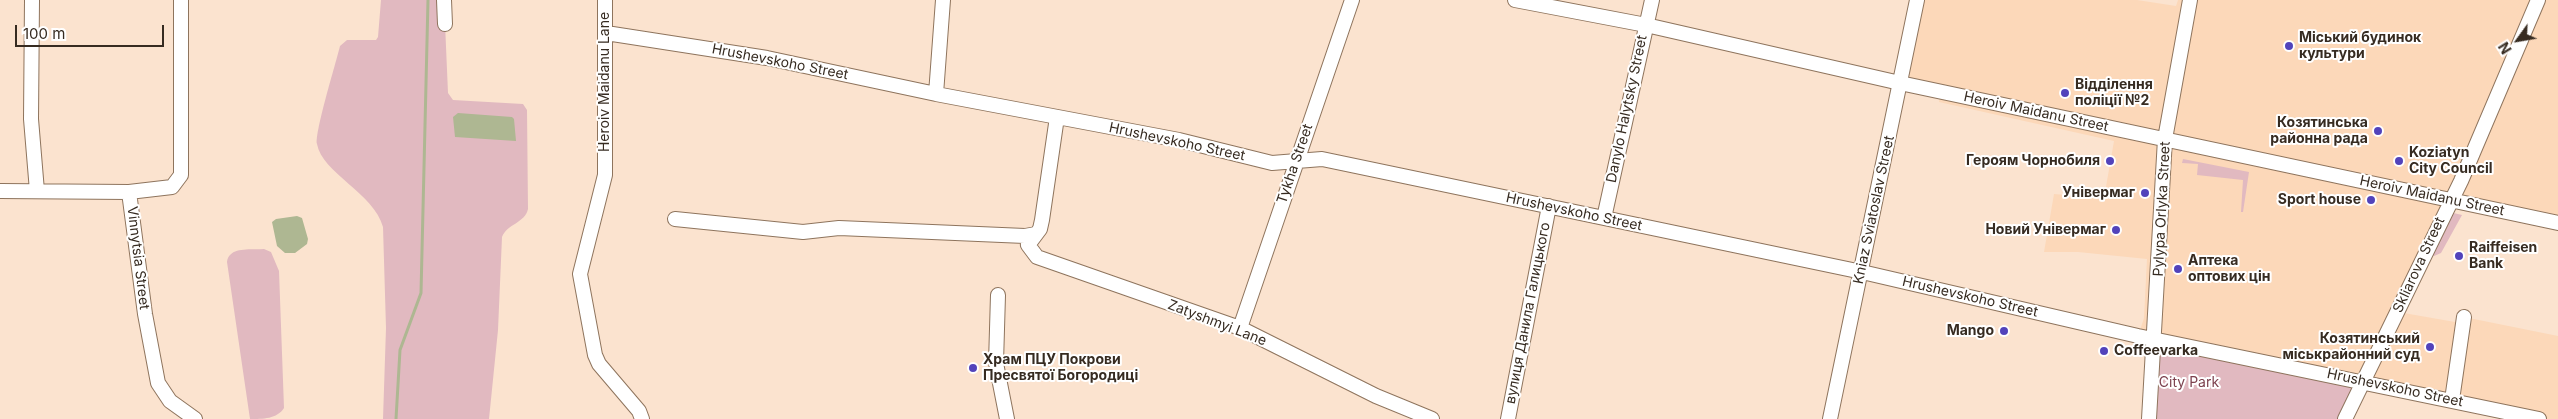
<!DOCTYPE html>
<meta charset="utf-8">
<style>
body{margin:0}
#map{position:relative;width:2558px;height:419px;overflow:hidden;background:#fbe3cf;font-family:Inter,sans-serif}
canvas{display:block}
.north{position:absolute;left:2493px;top:15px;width:50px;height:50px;-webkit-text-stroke:4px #fff;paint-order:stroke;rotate:238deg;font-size:14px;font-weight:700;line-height:20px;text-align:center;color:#362b21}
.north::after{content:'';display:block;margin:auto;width:18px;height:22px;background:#362b21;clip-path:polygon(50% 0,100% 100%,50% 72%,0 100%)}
.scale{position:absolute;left:15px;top:25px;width:149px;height:22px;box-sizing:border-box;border:2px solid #362b21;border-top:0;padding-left:6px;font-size:15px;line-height:18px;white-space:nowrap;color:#362b21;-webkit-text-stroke:4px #fff;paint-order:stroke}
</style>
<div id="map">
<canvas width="2558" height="419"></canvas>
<div class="north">N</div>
<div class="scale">100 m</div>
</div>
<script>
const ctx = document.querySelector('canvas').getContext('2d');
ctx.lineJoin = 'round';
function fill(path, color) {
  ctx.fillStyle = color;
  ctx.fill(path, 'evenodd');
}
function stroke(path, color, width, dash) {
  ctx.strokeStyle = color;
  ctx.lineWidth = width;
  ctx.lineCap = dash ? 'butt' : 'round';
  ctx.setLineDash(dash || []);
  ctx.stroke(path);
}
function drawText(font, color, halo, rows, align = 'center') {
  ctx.font = font + ' Inter,sans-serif';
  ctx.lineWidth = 4;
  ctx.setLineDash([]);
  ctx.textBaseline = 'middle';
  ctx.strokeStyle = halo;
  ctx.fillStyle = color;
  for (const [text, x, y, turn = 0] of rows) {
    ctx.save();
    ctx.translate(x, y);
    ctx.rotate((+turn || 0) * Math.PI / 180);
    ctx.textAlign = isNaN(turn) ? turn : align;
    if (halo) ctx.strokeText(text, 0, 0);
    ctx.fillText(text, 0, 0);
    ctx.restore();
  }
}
fill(new Path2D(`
 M1917 0H2137L2176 6 2178 0H2558V223L2451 200 2398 312 2455 322 2464 317 2558 336V419H2539L2138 336 2144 318 2147 259 2078 252H2044L2054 194 2104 198 2114 141 1939 102 1941 91 1900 83Z`), '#fcd8b9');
fill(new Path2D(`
 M381 0H444L448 93 453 100 523 104 527 110 528 209C525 223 507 224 502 237L498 330 489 419H383L386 328 383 227C374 193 322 173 317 144 315 131 336 63 340 46L347 40H376L378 37Z
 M2183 159 2249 172 2243 212H2241L2243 180 2197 175 2198 164 2182 163Z
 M2445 211 2462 215 2441 253 2434 256 2425 254Z
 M264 249 271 252 279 271 284 408C277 419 263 419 250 419L227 262C229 246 251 250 264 249Z
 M2154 338 2364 382 2346 419H2149Z`), '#e1b9c0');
fill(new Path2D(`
 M458 113 512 117 514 119 516 141 455 137 453 117Z
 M297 216 302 218 308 239 307 244 295 253H285L277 246 272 222 276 219Z`), '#aeb792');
stroke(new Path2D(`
 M396 419 400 350 421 293 428 0`), '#aeb792', 3);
const minor = new Path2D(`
 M32 0 31 119 37 191
 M181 0V175L172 187 129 192 145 314 158 383 170 401 195 419
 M444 0 445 24
 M605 0V175L580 274 595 355 599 364 639 411 642 419
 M1515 0 1646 25 1900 83 2558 223
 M606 33 767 58 936 94 1179 140 1272 163 1322 159 1862 272 2138 336 2539 419
 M936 94 943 0
 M1057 117 1042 220 1040 229 1028 245 1037 257 1240 328 1376 396 1432 419
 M0 191 129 192
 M1604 218 1652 0
 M675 219 803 232 839 228 1025 236 1036 234
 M998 295 996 363 1007 419
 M1240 328 1352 0
 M2452 400 2464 317
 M1508 419 1549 206
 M1830 419 1917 0
 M2149 419 2165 139 2190 0
 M2345 419 2461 181 2538 0`);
stroke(minor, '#8e745d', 16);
stroke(minor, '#fff', 14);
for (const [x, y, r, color] of [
 [2289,46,5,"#5243bb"],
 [2065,93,5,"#5243bb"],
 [2378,131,5,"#5243bb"],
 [2110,161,5,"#5243bb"],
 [2399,161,5,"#5243bb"],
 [2145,193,5,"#5243bb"],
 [2371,200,5,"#5243bb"],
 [2116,230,5,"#5243bb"],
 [2459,256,5,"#5243bb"],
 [2178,269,5,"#5243bb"],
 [2004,331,5,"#5243bb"],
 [2430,347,5,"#5243bb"],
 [2104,351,5,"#5243bb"],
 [973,368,5,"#5243bb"]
]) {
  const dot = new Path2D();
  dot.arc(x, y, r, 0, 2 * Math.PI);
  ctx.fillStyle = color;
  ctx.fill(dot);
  stroke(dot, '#fff', 2);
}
drawText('bold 14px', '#362b21', '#fff', [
 ["Міський будинок",2299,38],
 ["культури",2299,54],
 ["Відділення",2075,85],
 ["поліції №2",2075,101],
 ["Козятинська",2368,123,"right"],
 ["районна рада",2368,139,"right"],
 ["Koziatyn",2409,153],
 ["City Council",2409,169],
 ["Героям Чорнобиля",2100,161,"right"],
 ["Універмаг",2135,193,"right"],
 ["Sport house",2361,200,"right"],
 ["Новий Універмаг",2106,230,"right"],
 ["Raiffeisen",2469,248],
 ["Bank",2469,264],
 ["Аптека",2188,261],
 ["оптових цін",2188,277],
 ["Mango",1994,331,"right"],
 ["Козятинський",2420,339,"right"],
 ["міськрайонний суд",2420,355,"right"],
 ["Coffeevarka",2114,351],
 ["Храм ПЦУ Покрови",983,360],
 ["Пресвятої Богородиці",983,376]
], 'left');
drawText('14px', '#362b21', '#fff', [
 ["Hrushevskoho Street",780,62,11],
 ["Heroiv Maidanu Lane",605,82,-90],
 ["Danylo Halytsky Street",1627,109,-78],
 ["Heroiv Maidanu Street",2036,112,12],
 ["Hrushevskoho Street",1177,142,12],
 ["Tykha Street",1295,164,-71],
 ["Heroiv Maidanu Street",2432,196,12],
 ["Pylypa Orlyka Street",2162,209,-87],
 ["Kniaz Sviatoslav Street",1874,210,-78],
 ["Hrushevskoho Street",1574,212,12],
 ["Vinnytsia Street",138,258,83],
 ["Skliarova Street",2419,265,-65],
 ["Hrushevskoho Street",1970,297,13],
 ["вулиця Данила Галицького",1528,313,-79],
 ["Zatyshmyi Lane",1217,323,21],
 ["Hrushevskoho Street",2395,388,12]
]);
drawText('14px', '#7d424f', '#fff', [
 ["City Park",2189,383]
]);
</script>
